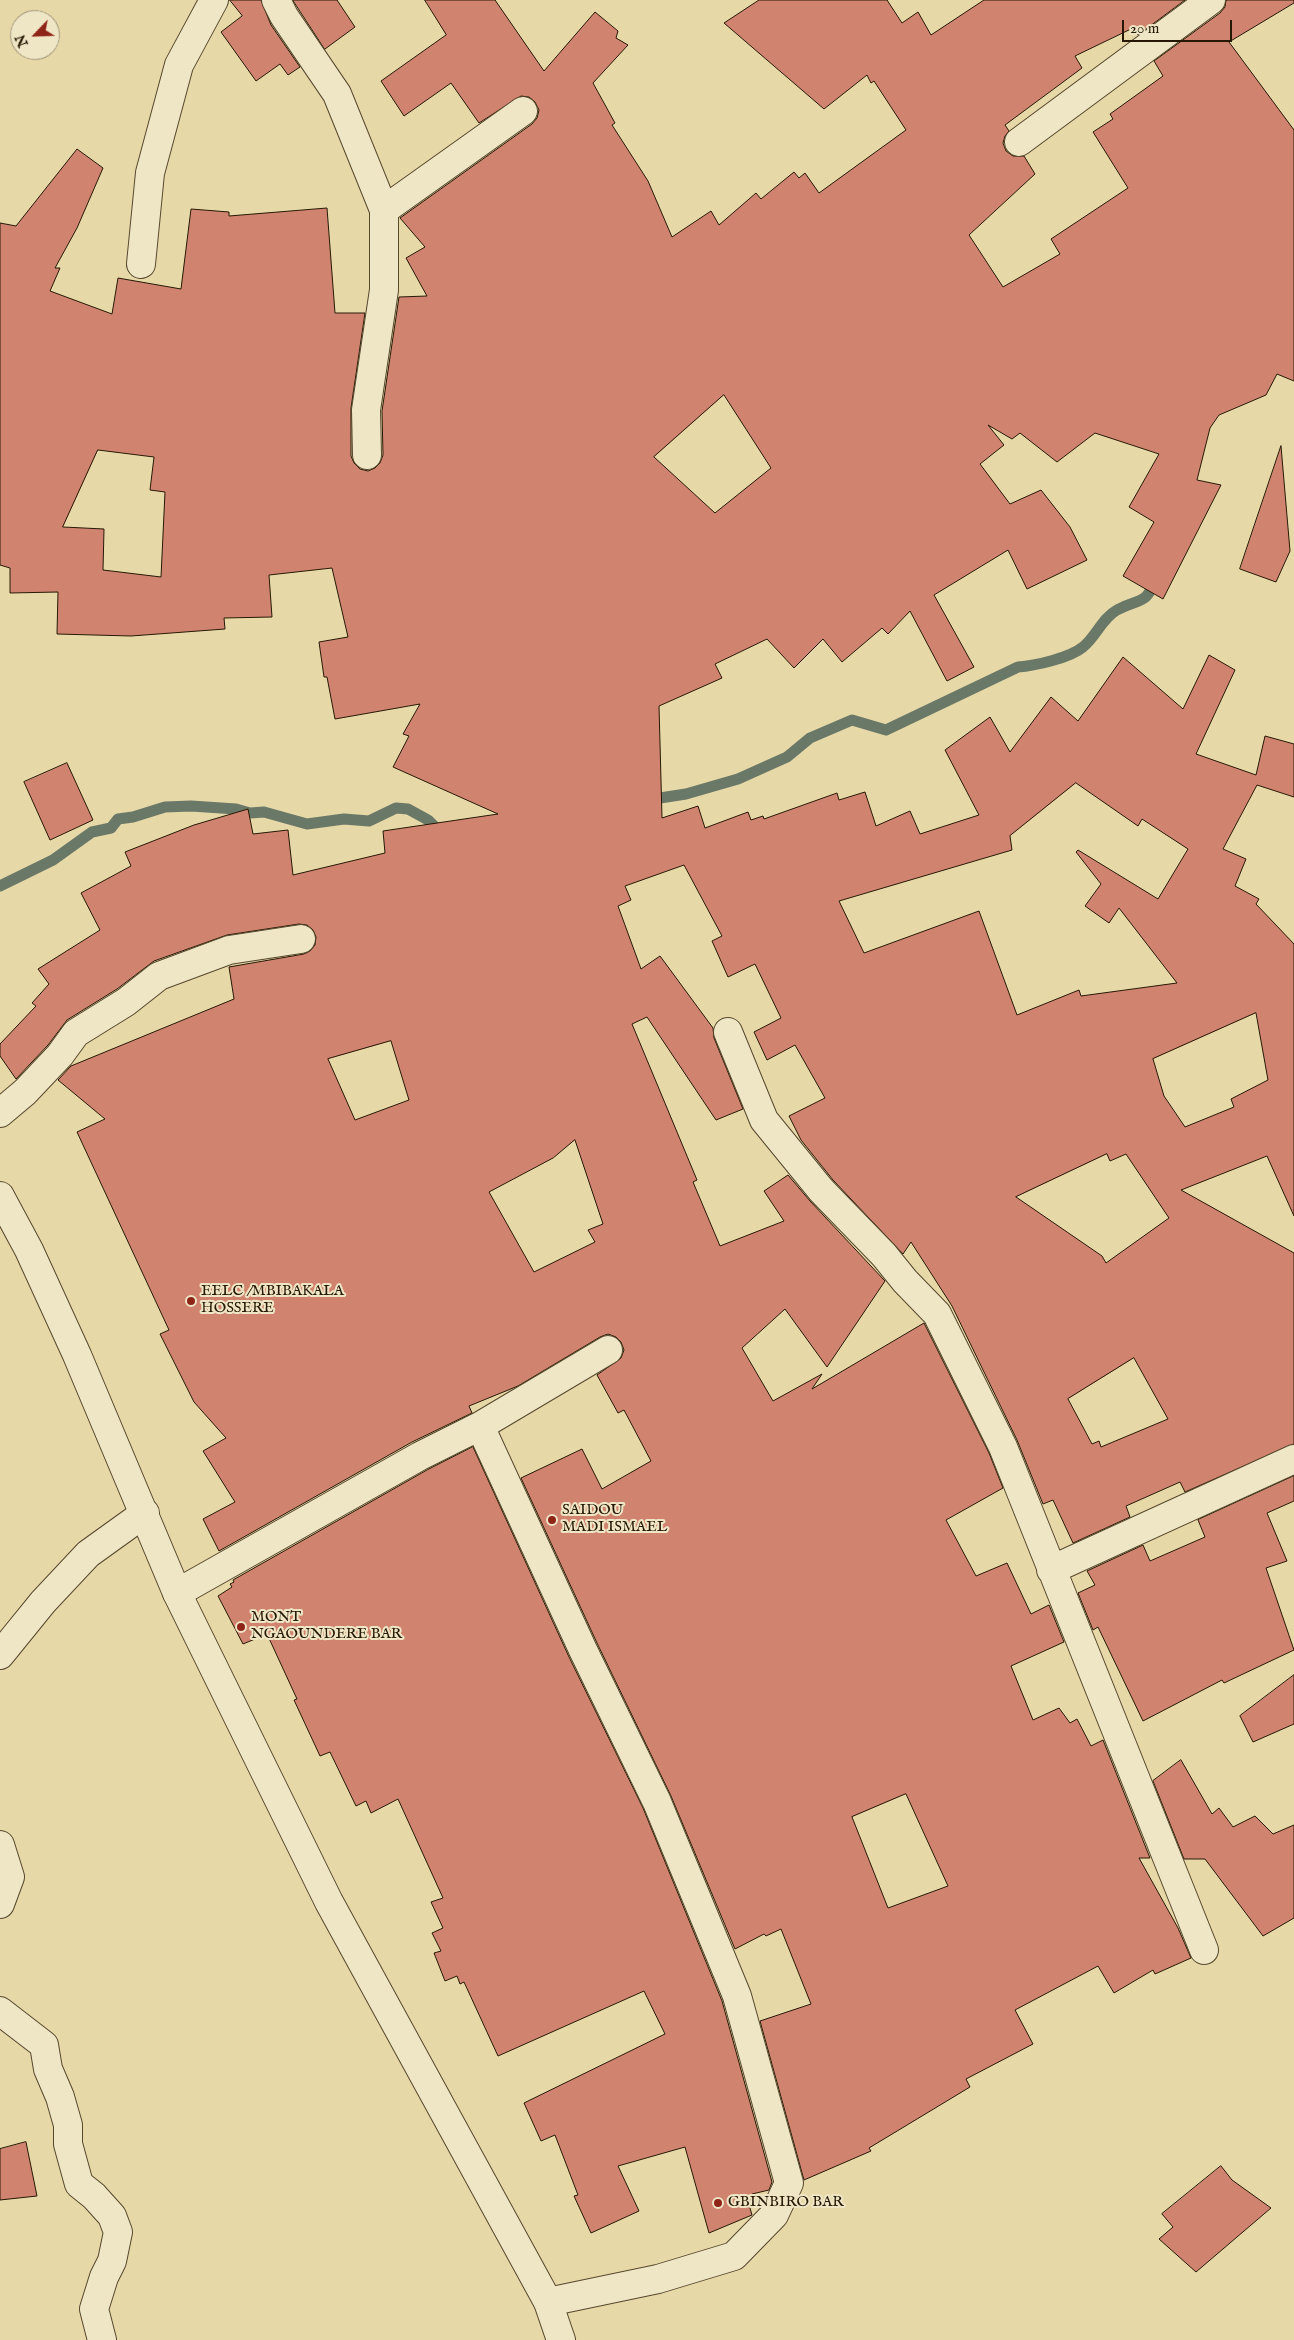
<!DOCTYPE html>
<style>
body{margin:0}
#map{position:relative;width:1294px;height:2340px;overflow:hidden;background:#e7d8a8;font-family:"IM FELL English",serif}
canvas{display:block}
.north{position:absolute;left:10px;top:10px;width:50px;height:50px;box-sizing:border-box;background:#efe6c6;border:1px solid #9f9478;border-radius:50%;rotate:246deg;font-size:14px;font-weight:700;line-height:20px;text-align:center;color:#261804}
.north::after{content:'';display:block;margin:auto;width:18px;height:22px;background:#8f2418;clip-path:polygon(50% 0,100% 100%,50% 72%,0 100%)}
.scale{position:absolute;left:1122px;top:20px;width:110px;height:22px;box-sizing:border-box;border:2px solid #261804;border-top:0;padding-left:6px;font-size:15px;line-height:18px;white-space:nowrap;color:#261804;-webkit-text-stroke:4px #efe6c6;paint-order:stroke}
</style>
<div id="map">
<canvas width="1294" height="2340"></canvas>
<div class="north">N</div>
<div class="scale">20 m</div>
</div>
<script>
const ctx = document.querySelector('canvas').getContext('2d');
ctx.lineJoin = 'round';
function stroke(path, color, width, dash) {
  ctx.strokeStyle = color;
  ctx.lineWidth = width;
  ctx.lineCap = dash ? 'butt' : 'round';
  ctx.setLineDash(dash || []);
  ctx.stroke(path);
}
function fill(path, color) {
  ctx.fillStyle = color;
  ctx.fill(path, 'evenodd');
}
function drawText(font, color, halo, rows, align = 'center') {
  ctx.font = font + ' "IM FELL English",serif';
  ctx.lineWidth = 4;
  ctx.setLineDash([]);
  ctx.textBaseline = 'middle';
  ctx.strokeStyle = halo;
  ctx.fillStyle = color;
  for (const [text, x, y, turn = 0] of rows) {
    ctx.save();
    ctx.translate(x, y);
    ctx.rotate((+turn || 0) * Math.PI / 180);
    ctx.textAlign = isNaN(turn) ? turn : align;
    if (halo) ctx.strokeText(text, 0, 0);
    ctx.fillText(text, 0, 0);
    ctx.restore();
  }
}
stroke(new Path2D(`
 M648 797 660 798 686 794 738 779 787 757 810 738 852 720 886 730 1018 667C1034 666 1070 658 1083 647 1096 637 1102 618 1117 610 1140 597 1146 607 1156 577
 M0 886 53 860 92 832 111 828 118 819 133 817 165 807 191 806 236 809 250 813 264 812 307 824 344 819 369 821 396 808 408 809 428 820 442 834`), '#6a7967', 11);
const building = new Path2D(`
 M230 0H261L271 25 300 67 288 75 280 64 256 81 221 32 242 16Z
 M293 0H337L355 27 325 49Z
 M425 0H495L544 71 595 12 618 31 616 38 628 45 593 83 615 123 612 125 648 181 672 237 711 211 719 225 756 193 761 199 794 172 799 178 805 173 819 193 906 130 874 81 871 83 867 75 824 109 724 23 759 0H887L902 23 918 12 931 35 984 0H1185L1138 35 1133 28 1075 56 1082 68 1005 125 1009 131 1005 136 1003 143 1006 151 1013 156H1024L1035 174 969 235 1003 287 1060 254 1051 239 1128 188 1093 132 1113 119 1110 114 1163 76 1154 61 1220 13 1225 7 1226 0H1294V3L1229 42 1294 130V381L1277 374 1266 395 1219 415 1210 428 1197 480 1221 485 1163 599 1123 576 1154 522 1129 507 1159 454 1095 433 1057 462 1020 433 1012 439 988 425 1004 445 980 464 1010 504 1041 490 1070 527 1087 560 1027 589 1008 550 934 595 974 667 947 681 910 611 888 634 882 628 842 662 823 639 794 668 767 639 715 664 722 678 659 706 662 818 698 806 705 828 748 812 751 820 763 816 764 819 837 793 839 800 865 792 876 826 910 811 920 834 979 815 945 750 990 717 1010 752 1051 697 1078 721 1123 657 1183 709 1209 655 1235 670 1196 754 1256 775 1265 736 1294 744V797L1257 785 1223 849 1246 859 1235 886 1259 899 1256 904 1294 944V1216L1267 1156 1181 1190 1294 1253V1444L1185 1492 1180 1482 1126 1506 1130 1517 1073 1543 1053 1500 1043 1504 1017 1440 952 1306 911 1242 903 1254 833 1180 801 1140 789 1116 825 1098 795 1045 767 1060 754 1032 781 1018 755 964 728 977 712 941 722 936 684 865 625 886 631 900 618 906 641 969 660 956 713 1028 714 1038 743 1109 716 1120 647 1017 632 1024 697 1180 693 1182 720 1246 784 1221 764 1191 788 1175 810 1201 885 1281 827 1367 785 1309 742 1348 773 1401 822 1374 812 1389 924 1323 989 1453 1003 1488 946 1520 976 1576 1007 1563 1031 1614 1049 1605 1064 1642 1011 1666 1033 1720 1059 1708 1070 1723 1077 1719 1091 1746 1103 1740 1150 1858H1139L1178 1928 1191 1958 1155 1974 1153 1970 1114 1993 1098 1966 1015 2010 1033 2044 966 2079 970 2087 869 2148 871 2151 804 2180 760 2021 811 2004 781 1929 766 1936 764 1934 735 1949 671 1796 597 1643 521 1478 582 1449 602 1489 651 1461 624 1410 618 1413 597 1375 621 1358 624 1350 621 1342 616 1337 608 1334 600 1337 518 1386 469 1406 472 1413 412 1442 219 1551 203 1519 235 1502 203 1451 226 1438 194 1402 160 1334 169 1330 77 1132 105 1119 58 1080 71 1066 234 999 229 967 304 954 310 951 315 945 316 937 313 930 307 925 299 924 227 935 154 961 117 989 67 1020 48 1045 16 1079 0 1056V1044L36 1006 32 1003 49 984 38 969 100 930 81 893 131 866 125 852 194 825 248 809 253 834 288 830 293 875 385 853 383 831 498 814 393 767 409 736 403 734 420 704 335 719 327 677H324L319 642 348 637 332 568 269 575 272 617 224 618 225 629 131 636 57 634 58 592 10 593V568L0 565V223L16 226 77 149 103 168 77 228 55 268H60L50 291 112 314 118 278 181 289 191 209 229 212V216L327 208 335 313H365L351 408V456L354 463 360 469 368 471 375 468 380 463 383 455 382 411 399 297 427 296 406 258 425 247 400 218 532 124 537 118 539 110 535 102 529 97 521 96 479 123 451 83 404 116 381 81 446 35ZM724 395 771 468 715 513 654 457ZM98 450 154 457 150 490 165 492 161 577 103 570 104 529 63 527ZM1076 783 1138 826 1142 819 1188 849 1158 899 1078 850 1076 852 1101 884 1085 906 1109 923 1119 908 1177 983 1081 996 1079 990 1017 1015 979 911 864 953 839 901 1012 850 1010 836ZM1256 1013 1268 1080 1231 1099 1234 1107 1185 1127 1164 1096 1153 1059ZM391 1041 409 1100 355 1120 328 1059ZM575 1140 603 1224 588 1230 595 1242 534 1272 489 1192 553 1158ZM1107 1154 1110 1161 1126 1154 1169 1218 1106 1263 1102 1256 1016 1197ZM1134 1358 1168 1419 1101 1447 1099 1441 1092 1444 1068 1399ZM906 1794 948 1886 888 1908 852 1817Z
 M1281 446 1290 551 1276 582 1240 569Z
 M67 763 93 820 50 840 24 782Z
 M473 1447 569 1657 643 1808 722 2001 772 2182 769 2190 752 2194 753 2199 748 2201 752 2215 709 2233 685 2147 618 2166 639 2211 591 2233 574 2196 578 2195 555 2135 541 2141 524 2103 665 2034 644 1991 498 2056 464 1982 460 1984 457 1976 445 1981 434 1953 441 1951 432 1933 443 1928 431 1902 443 1898 398 1799 371 1813 366 1801 356 1806 330 1752 320 1756 294 1700 297 1699 267 1634 243 1644 218 1596 232 1587 230 1584 234 1582 233 1580 427 1470Z
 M1294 1476V1501L1267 1513 1287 1561 1266 1568 1294 1650 1224 1683 1222 1680 1143 1721 1098 1627 1093 1630 1078 1593 1095 1585 1087 1571 1143 1545 1150 1561 1205 1537 1198 1520Z
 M1294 1675V1724L1253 1742 1240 1716Z
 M1181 1760 1212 1814 1219 1808 1233 1827 1255 1816 1273 1834 1294 1825V1918L1263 1936 1205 1859H1184L1153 1781Z
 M26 2142 37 2196 0 2200V2149Z
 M1221 2166 1232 2180 1271 2208 1196 2272 1159 2239 1173 2227 1162 2214Z`);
fill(building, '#d0846f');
stroke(building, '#261804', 1);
const minor = new Path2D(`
 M276 0 284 16 337 94 384 210V290L366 410 367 455
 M1019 142 1211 0
 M384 210 523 111
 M141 264 150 173 179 65 214 0
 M728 1032 764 1120 821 1190 884 1255 905 1281 937 1314 1003 1447 1204 1950
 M0 1113 25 1092 60 1055 76 1033 126 1002 159 976 229 950 301 939
 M480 1426 583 1650 657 1802 737 1996 789 2183 774 2215 734 2256 658 2279 548 2302
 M1051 1570 1294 1459
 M177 1593 420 1456 480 1426 608 1350
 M0 1655 43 1602 88 1554 145 1513
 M0 1845 10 1877 0 1904
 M0 2011 44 2045 48 2069 60 2097 68 2125V2144L79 2184 94 2196 112 2216 118 2232 112 2261 104 2277 94 2309 102 2340`);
const tertiary = new Path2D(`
 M0 1196 29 1250 77 1355 177 1593 329 1902 548 2302 561 2340`);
stroke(minor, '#56482d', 30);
stroke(tertiary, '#56482d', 30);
stroke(minor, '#efe6c6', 28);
stroke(tertiary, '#efe6c6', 28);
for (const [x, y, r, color] of [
 [191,1301,5,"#8f2418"],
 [552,1520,5,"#8f2418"],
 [241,1627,5,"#8f2418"],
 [718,2203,5,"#8f2418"]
]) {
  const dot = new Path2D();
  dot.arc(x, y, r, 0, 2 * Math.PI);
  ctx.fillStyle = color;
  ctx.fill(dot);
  stroke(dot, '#efe6c6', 2);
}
drawText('15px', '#261804', '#efe6c6', [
 ["EELC /MBIBAKALA",201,1292],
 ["HOSSERE",201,1309],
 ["SAIDOU",562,1511],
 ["MADI ISMAEL",562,1528],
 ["MONT",251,1618],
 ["NGAOUNDERE BAR",251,1635],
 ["GBINBIRO BAR",728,2203]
], 'left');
</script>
